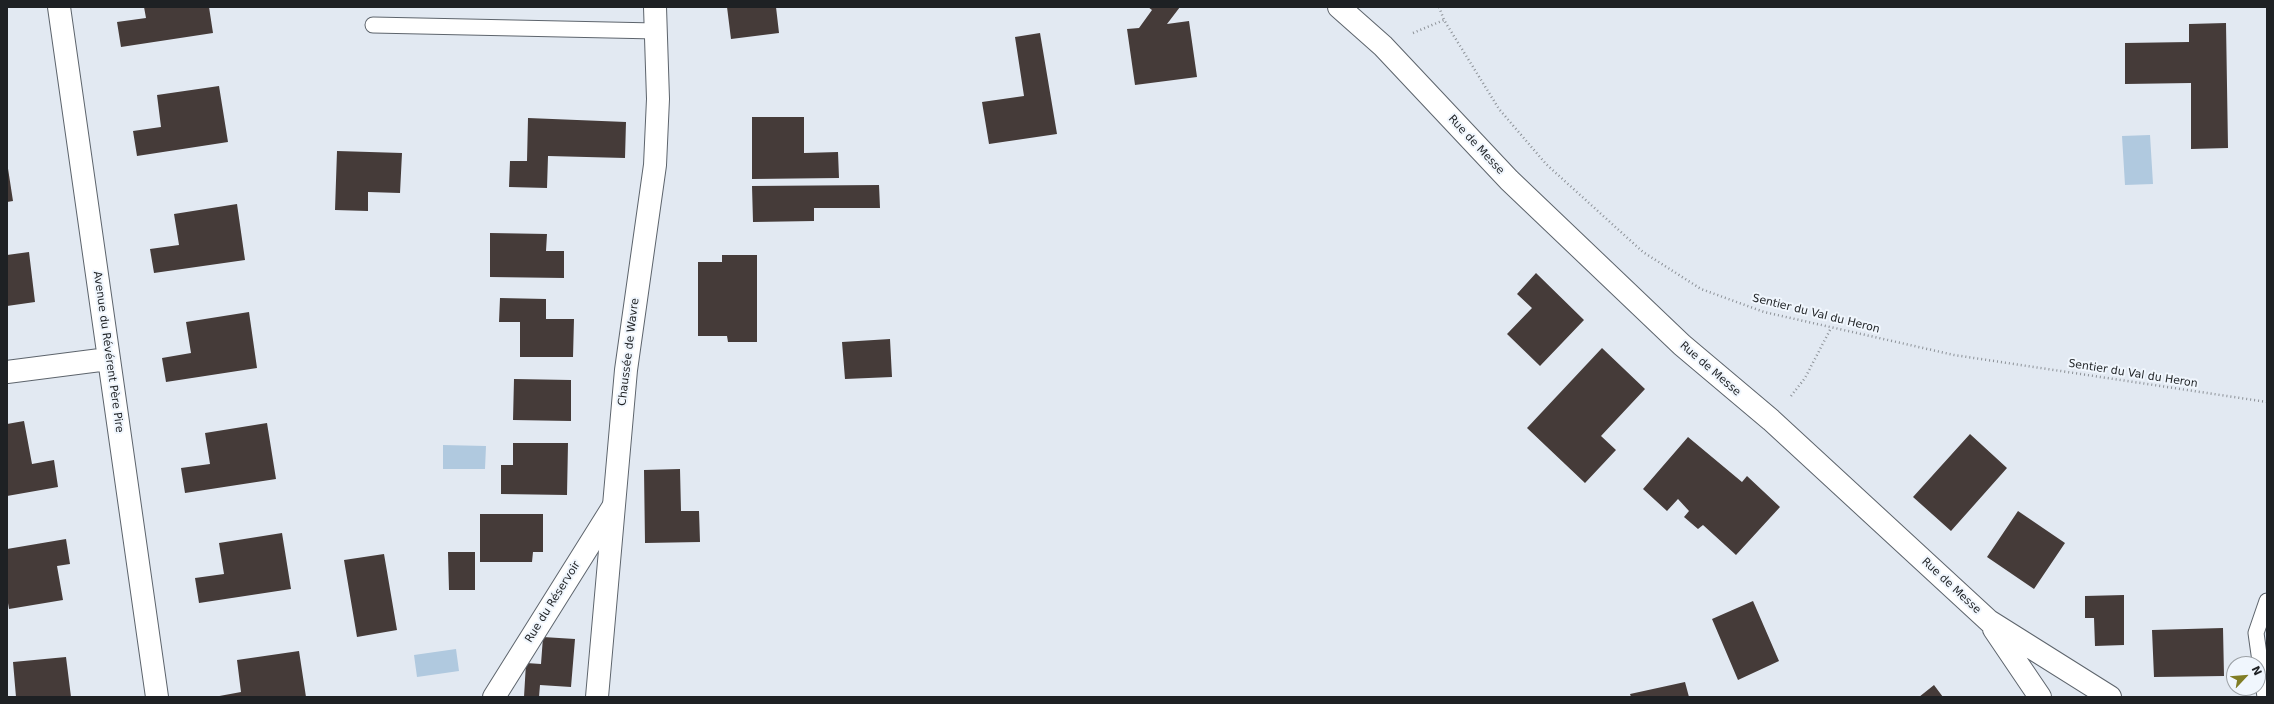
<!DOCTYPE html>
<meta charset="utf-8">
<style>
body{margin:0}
#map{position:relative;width:2274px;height:704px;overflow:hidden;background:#e2e9f2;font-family:"DejaVu Sans",sans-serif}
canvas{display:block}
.frame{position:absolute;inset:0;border:8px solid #1e2124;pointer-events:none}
.north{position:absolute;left:2226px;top:656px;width:40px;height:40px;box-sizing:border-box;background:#f0f6fd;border:1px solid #9ca1a6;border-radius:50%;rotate:64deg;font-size:11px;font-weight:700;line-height:16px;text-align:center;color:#1e2124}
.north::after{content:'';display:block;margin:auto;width:14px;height:18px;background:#817e26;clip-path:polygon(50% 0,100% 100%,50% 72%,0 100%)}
</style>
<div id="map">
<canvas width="2274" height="704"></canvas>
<div class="frame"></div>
<div class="north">N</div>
</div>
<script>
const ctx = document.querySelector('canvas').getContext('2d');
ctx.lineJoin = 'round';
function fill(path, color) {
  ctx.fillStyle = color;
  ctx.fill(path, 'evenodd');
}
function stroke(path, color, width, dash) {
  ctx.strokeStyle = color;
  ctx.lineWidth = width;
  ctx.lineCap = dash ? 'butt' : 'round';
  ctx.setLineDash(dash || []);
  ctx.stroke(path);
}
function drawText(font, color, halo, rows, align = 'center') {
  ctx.font = font + ' "DejaVu Sans",sans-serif';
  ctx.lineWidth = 4;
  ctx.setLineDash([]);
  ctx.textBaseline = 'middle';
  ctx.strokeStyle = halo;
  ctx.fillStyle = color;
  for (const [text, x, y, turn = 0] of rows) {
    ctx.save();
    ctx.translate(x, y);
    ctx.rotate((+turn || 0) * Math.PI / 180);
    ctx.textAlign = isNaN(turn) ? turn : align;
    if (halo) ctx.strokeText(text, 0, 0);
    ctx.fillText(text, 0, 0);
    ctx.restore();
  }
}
fill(new Path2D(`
 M2150 135 2153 184 2125 185 2122 136Z
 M443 445 486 446 485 469H443Z
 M456 649 459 671 417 677 414 655Z`), '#b0c9df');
fill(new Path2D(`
 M144 7H209L213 33 121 47 117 22 146 18Z
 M727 7H776L779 33 731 39Z
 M1148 7H1180L1167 24 1189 21 1197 77 1135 85 1127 29 1139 28 1152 10Z
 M2226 23 2228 148 2191 149V83L2125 84V43L2189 42V24Z
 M1040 33 1057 134 989 144 982 102 1024 96 1015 37Z
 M219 86 228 142 137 156 133 131 161 127 157 95Z
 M752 117H804V153L838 152 839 178 752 179Z
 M528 118 626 122 625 158 548 156 547 188 509 187 510 161H527Z
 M337 151 402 153 400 193 368 192V211L335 210Z
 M7 162 13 201 7 202Z
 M879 185 880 208H814V221L753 222 752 186Z
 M237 204 245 260 154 273 150 249 179 245 174 214Z
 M490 233 547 234 546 251H564V278L490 277Z
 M29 252 35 302 7 306V255Z
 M722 255H757V342H728L727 336H698V262H722Z
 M1536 273 1584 320 1540 366 1507 334 1532 308 1517 294Z
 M500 298 546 299V319H574L573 357H520V322H499Z
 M249 312 257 368 166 382 162 358 191 353 186 322Z
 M890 339 892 377 845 379 842 342Z
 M1602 348 1645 389 1601 436 1616 450 1585 483 1527 428Z
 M514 379 571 380V421L513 420Z
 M24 421 32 464 54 460 58 487 7 496V424Z
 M267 423 276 479 185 493 181 468 210 464 205 433Z
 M1970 434 2007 468 1951 531 1913 497Z
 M1688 437 1742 482 1747 476 1780 507 1736 555 1703 525 1698 529 1684 517 1689 511 1678 499 1667 511 1643 489Z
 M513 443H568L567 495 501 494V465H513Z
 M680 469 681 511H699L700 542 645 543 644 470Z
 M2018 511 2065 543 2034 589 1987 557Z
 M480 514H543V552H533L532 562H480Z
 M282 533 291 589 199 603 195 578 224 574 219 543Z
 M66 539 70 564 57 566 63 600 9 609 7 597V549Z
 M448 552H475V590H449Z
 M384 554 397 630 357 637 344 560Z
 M2124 595V645L2095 646 2094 618H2085V596Z
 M1753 601 1779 661 1738 680 1712 619Z
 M2223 628 2224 676 2154 677 2152 630Z
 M543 637 575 639 571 687 540 685 539 697H524L526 663 541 664Z
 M299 651 306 697H214L241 692 237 660Z
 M66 657 71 697H16L13 662Z
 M1685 682 1689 697H1631L1630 694Z
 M1934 685 1943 697H1919Z`), '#453b39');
const service = new Path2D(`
 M373 25 656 31
 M2265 697 2256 633 2267 601`);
const minor = new Path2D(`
 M59 7 157 697
 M1339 7 1383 46 1509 180 1682 345 1771 420 1989 621 2110 697
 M7 372 108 359
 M1994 629 2040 697
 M494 697 613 507`);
const tertiary = new Path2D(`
 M597 697 626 370 655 165 658 99 655 7`);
stroke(service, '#5d646c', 17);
stroke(minor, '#5d646c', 24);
stroke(tertiary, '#5d646c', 24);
stroke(new Path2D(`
 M1439 7 1444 20 1499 109 1546 164 1643 252 1701 289 1764 312 1954 355 2267 402
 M1413 33 1444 20
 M1791 396 1805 378 1831 328`), '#8c9197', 2.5, [1, 3]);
stroke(service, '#fff', 15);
stroke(minor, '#fff', 22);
stroke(tertiary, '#fff', 22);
drawText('11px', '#1e2124', '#f0f6fd', [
 ["Rue de Messe",1476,145,47],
 ["Sentier du Val du Heron",1816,314,14],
 ["Avenue du Révérent Père Pire",108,352,82],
 ["Chaussée de Wavre",629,352,-83],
 ["Rue de Messe",1710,369,41],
 ["Sentier du Val du Heron",2133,374,9],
 ["Rue de Messe",1951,586,43],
 ["Rue du Réservoir",553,602,-58]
]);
</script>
